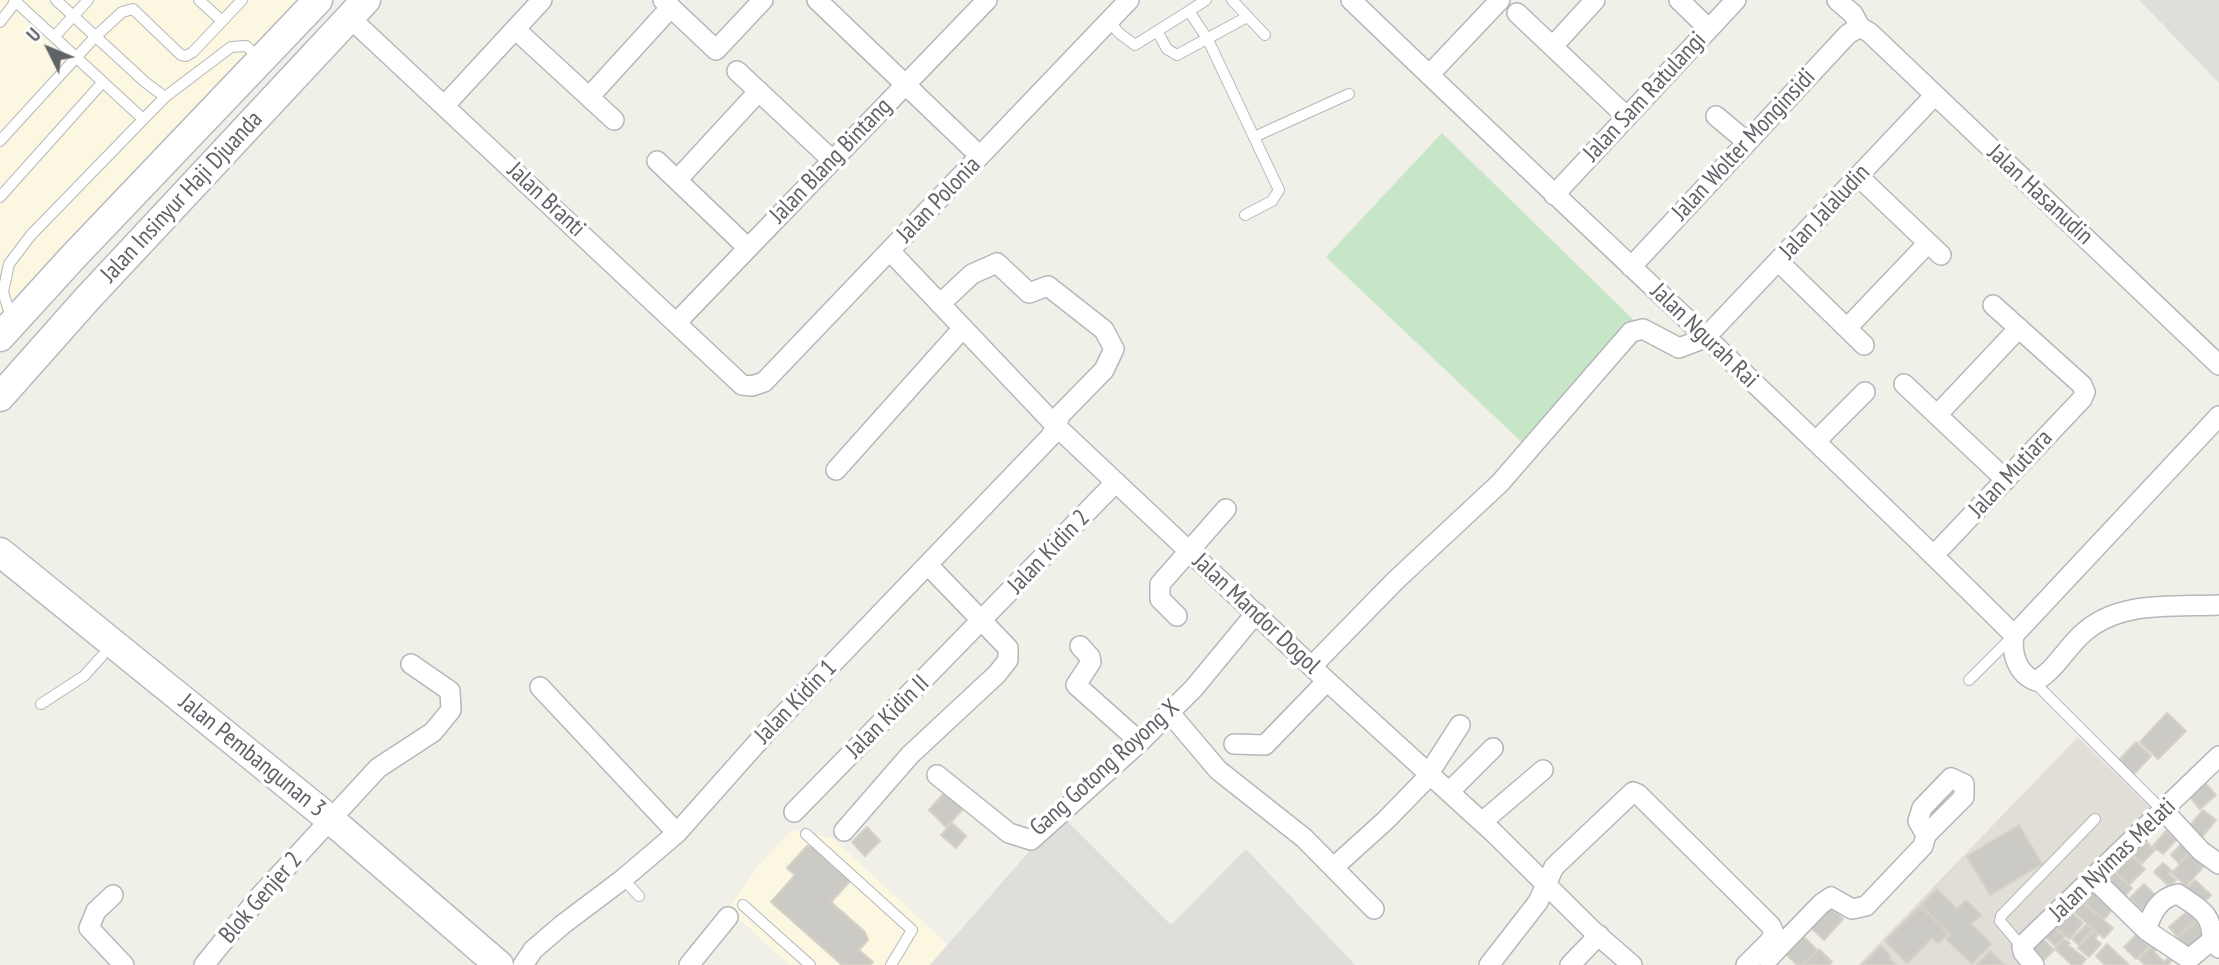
<!DOCTYPE html>
<style>
body{margin:0}
#map{position:relative;width:2219px;height:965px;overflow:hidden;background:#f0efe8;font-family:"PT Sans Narrow",sans-serif}
canvas{display:block}
.north{position:absolute;left:14px;top:14px;width:70px;height:70px;-webkit-text-stroke:5px #fff;paint-order:stroke;rotate:313deg;font-size:19px;font-weight:700;line-height:28px;text-align:center;color:#5f6267}
.north::after{content:'';display:block;margin:auto;width:24px;height:32px;background:#5f6267;clip-path:polygon(50% 0,100% 100%,50% 72%,0 100%)}
</style>
<div id="map">
<canvas width="2219" height="965"></canvas>
<div class="north">U</div>
</div>
<script>
const ctx = document.querySelector('canvas').getContext('2d');
ctx.lineJoin = 'round';
function fill(path, color) {
  ctx.fillStyle = color;
  ctx.fill(path, 'evenodd');
}
function stroke(path, color, width, dash) {
  ctx.strokeStyle = color;
  ctx.lineWidth = width;
  ctx.lineCap = dash ? 'butt' : 'round';
  ctx.setLineDash(dash || []);
  ctx.stroke(path);
}
function drawText(font, color, halo, rows, align = 'center') {
  ctx.font = font + ' "PT Sans Narrow",sans-serif';
  ctx.lineWidth = 7;
  ctx.setLineDash([]);
  ctx.textBaseline = 'middle';
  ctx.strokeStyle = halo;
  ctx.fillStyle = color;
  for (const [text, x, y, turn = 0] of rows) {
    ctx.save();
    ctx.translate(x, y);
    ctx.rotate((+turn || 0) * Math.PI / 180);
    ctx.textAlign = isNaN(turn) ? turn : align;
    if (halo) ctx.strokeText(text, 0, 0);
    ctx.fillText(text, 0, 0);
    ctx.restore();
  }
}
fill(new Path2D(`
 M0 0H318L0 337Z
 M792 830 833 838 949 946 930 965H789L728 909 757 867Z`), '#fcf7e0');
fill(new Path2D(`
 M2139 0H2219V83Z
 M1063 817 1171 925 1246 849 1355 965H930L1046 832Z`), '#dfdeda');
fill(new Path2D(`
 M2078 737 2151 808 2011 952 2023 965H1858Z`), '#e0ded6');
fill(new Path2D(`
 M1442 133 1647 333 1529 449 1326 257Z`), '#c6e6c7');
const building = new Path2D(`
 M2167 713 2186 731 2158 759 2140 742Z
 M2136 742 2151 756 2133 775 2118 761Z
 M2205 783 2216 795 2200 809 2190 797Z
 M945 792 963 809 946 827 929 810Z
 M2203 810 2216 820 2197 843 2184 833Z
 M952 823 966 836 956 848 941 835Z
 M2019 825 2042 864 1990 895 1967 856Z
 M867 827 880 841 865 856 852 842Z
 M2166 831 2176 840 2163 854 2153 846Z
 M2140 836 2155 850 2142 863 2127 850Z
 M2184 841 2192 849 2179 863 2171 855Z
 M807 846 818 848 852 879 831 902 865 932 868 940 859 950 873 962 870 965H842L771 902 795 875 787 868Z
 M2127 852 2145 869 2129 885 2111 867Z
 M2189 854 2203 867 2186 886 2172 873Z
 M2163 863 2172 871 2169 874 2176 880 2170 887 2154 872Z
 M2112 870 2132 888 2120 902 2099 883Z
 M2195 880 2211 895 2200 906 2184 891Z
 M2097 884 2119 902 2104 919 2082 901Z
 M2144 884 2158 898 2144 912 2130 898Z
 M1937 889 1957 909 1966 900 1981 915 1971 924 1991 944 1972 964 1946 939 1951 935 1921 905Z
 M2080 901 2113 928 2104 938 2072 910Z
 M1827 905 1843 919 1824 940 1808 925Z
 M1920 906 1948 934 1938 943 1932 938 1907 963 1885 941Z
 M2065 907 2083 923 2069 939 2051 923Z
 M2188 911 2196 920 2177 936 2169 927Z
 M2196 922 2206 933 2186 951 2176 939Z
 M2087 924 2093 929 2079 945 2072 939Z
 M2051 925 2064 937 2055 946 2043 934Z
 M2141 930 2153 942 2136 959 2124 947Z
 M2094 931 2098 934 2095 939 2101 944 2089 957 2078 948Z
 M1801 934 1817 950 1801 965H1797L1784 952Z
 M2041 937 2054 950 2044 960 2030 947Z
 M2064 939 2070 943 2068 945 2086 959 2081 965H2072L2055 949Z
 M2107 944 2129 965H2105L2096 956Z
 M2154 944 2158 948 2154 952 2164 962 2169 957 2172 960 2168 965H2145L2139 959Z
 M1881 946 1891 956 1889 958 1896 965H1862Z
 M1819 949 1832 962 1829 965H1803Z
 M1990 951 2005 965H1977Z`);
fill(building, '#cccac4');
stroke(building, '#d5d1c6', 2);
const lane = new Path2D(`
 M14 0 143 119
 M56 0 145 82 165 97
 M199 0 222 21
 M1232 0 1265 35
 M1189 11 1206 0
 M1109 21 1119 33 1135 45 1189 11 1208 40 1279 190 1272 201 1245 215
 M0 22 17 0
 M1157 31 1167 49 1177 55 1247 17
 M54 37 88 0
 M1254 137 1349 94
 M0 141 95 37 122 12 133 9 181 55 186 56 193 52 242 0
 M0 197 102 83
 M11 317 3 292 9 264 31 235 165 97 231 47 246 46 261 59
 M1969 680 2013 636
 M2036 681 2041 689 2163 811
 M41 704 84 676 102 656
 M806 834 912 930 891 965
 M623 879 639 896
 M743 905 810 965
 M2022 947 2000 921 2001 916 2095 819`);
const street = new Path2D(`
 M663 0 716 50 763 0
 M817 0 980 156
 M1351 0C1571 212 1797 419 2014 635
 M1679 0 1709 29
 M1837 0 1853 14 1860 27
 M1517 13 1627 117
 M349 17 742 385 752 386 764 382 1129 0
 M1860 27 1870 33 2219 365
 M515 29 614 120
 M1553 46 1595 0
 M737 71 832 160
 M1429 75 1500 0
 M590 96 671 7
 M445 105 542 0
 M1716 116 1747 142
 M657 161 748 248
 M1859 177 1941 255
 M677 180 759 91
 M1554 195 1736 0
 M890 251 1056 426 1327 681 1494 833 1593 931 1632 965
 M1778 261 1864 345
 M1631 267 1848 34 1860 27
 M676 323 987 0
 M1847 328 1928 243
 M1904 384 2006 480
 M1937 415 2019 328
 M1816 441 1865 392
 M836 470 963 328
 M1934 555 2082 399 2085 392 2082 385 1993 305
 M1177 616 1160 599V584L1226 509
 M2014 635 2219 416
 M2014 635C2011 653 2017 674 2036 681 2055 670 2065 650 2081 635 2117 600 2172 607 2219 605
 M1080 646 1090 657 1091 662 1076 685 1140 742
 M1312 666 1396 580 1500 483 1631 332 1643 329 1679 348 1705 338 1934 96
 M540 687 677 833
 M1169 712 1218 770 1304 838 1374 909
 M1234 744 1265 745 1327 681
 M937 775 1009 833 1031 840 1140 742 1194 688 1256 613
 M1449 792 1493 748
 M2164 811 2201 851 2219 864
 M794 812 1116 482
 M1482 822 1543 770
 M844 831 910 755 997 674 1008 660V648L928 565
 M1334 867 1386 820 1424 781 1460 725
 M2094 879 2146 930 2189 959 2212 940 2219 948
 M113 895 96 911 89 928 124 965
 M2146 930C2152 913 2158 898 2178 894 2199 909 2212 912 2212 940
 M1768 959 1821 904 1831 897 1852 909 1866 906 1923 846 1926 835 1964 797V784L1951 778 1922 808 1918 821 1926 835
 M204 965 260 896 378 768 433 732 451 710 450 691 411 664
 M523 965 533 950 562 925 623 879 677 833 764 735 1051 436 1061 414 1104 370 1114 349 1104 330 1048 286 1029 293 997 263 972 274 940 304
 M689 965 728 917
 M1489 965 1538 902 1554 867 1633 792 1638 794 1771 926 1774 933 1770 941 1746 965
 M1570 965 1599 935
 M2034 965 2023 952 2022 947 2025 943 2219 756`);
const secondary = new Path2D(`
 M0 337 73 257 318 0
 M0 397 87 299 366 0
 M0 552 331 820 499 965`);
stroke(lane, '#b5b7bb', 12);
stroke(street, '#b5b7bb', 22);
stroke(secondary, '#b6b9be', 31);
stroke(lane, '#fff', 10);
stroke(street, '#fff', 19);
stroke(secondary, '#fff', 28);
drawText('24px', '#5f6267', '#fff', [
 ["Jalan Sam Ratulangi",1645,97,-47],
 ["Jalan Wolter Monginsidi",1744,145,-47],
 ["Jalan Blang Bintang",831,161,-46],
 ["Jalan Hasanudin",2040,195,43],
 ["Jalan Insinyur Haji Djuanda",182,197,-47],
 ["Jalan Branti",546,200,43],
 ["Jalan Polonia",939,200,-46],
 ["Jalan Jalaludin",1825,212,-47],
 ["Jalan Ngurah Rai",1704,336,44],
 ["Jalan Mutiara",2011,474,-47],
 ["Jalan Kidin 2",1049,552,-46],
 ["Jalan Mandor Dogol",1256,614,43],
 ["Jalan Kidin 1",796,702,-46],
 ["Jalan Kidin II",888,717,-45],
 ["Jalan Pembangunan 3",252,756,39],
 ["Gang Gotong Royong X",1105,768,-42],
 ["Jalan Nyimas Melati",2113,860,-44],
 ["Blok Genjer 2",261,898,-49]
]);
</script>
